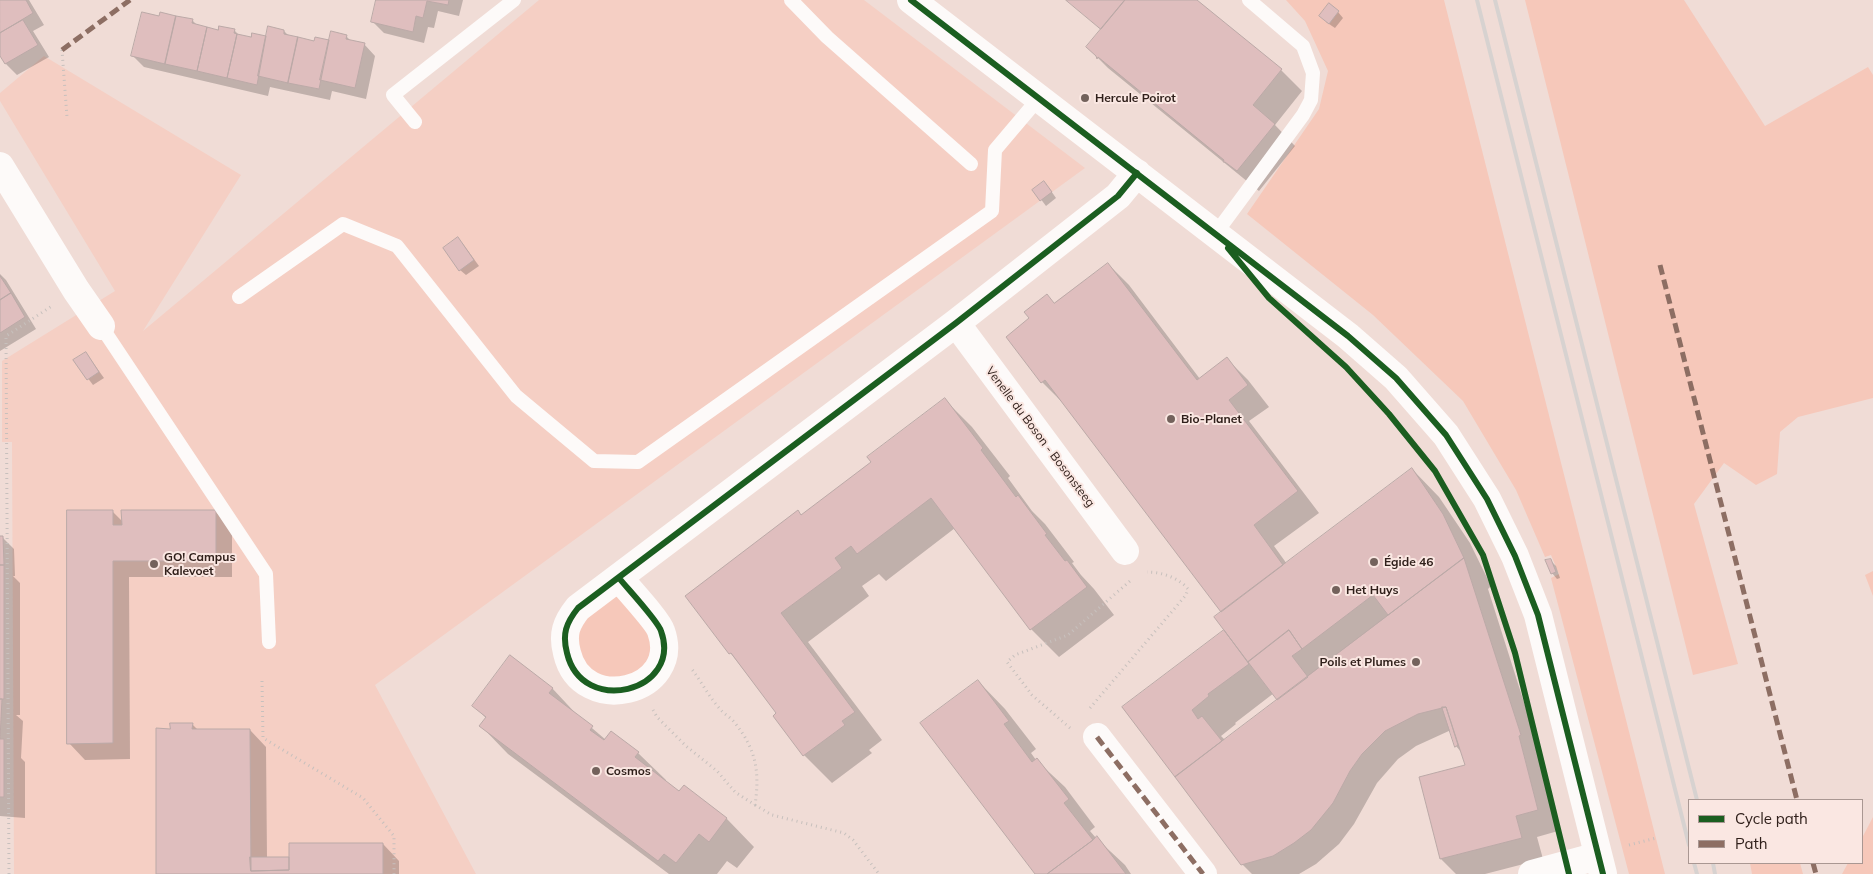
<!DOCTYPE html>
<meta charset="utf-8">
<style>
body{margin:0}
#map{position:relative;width:1873px;height:874px;overflow:hidden;background:#f0dcd6;font-family:Mulish,sans-serif}
canvas{display:block}
.legend{position:absolute;left:1688px;top:799px;width:175px;height:65px;box-sizing:border-box;background:#fae7e2;border:1px solid #a99792;margin:0;padding:6px 9px;list-style:none;font-size:15px;color:#30201b}
.legend li{display:flex;align-items:center;gap:10px;height:25px}
.legend b{width:25px;border:1px solid #a99792}
</style>
<div id="map">
<canvas width="1873" height="874"></canvas>
<ul class="legend">
<li><b style="height:6px;background:#1b5e20"></b>Cycle path</li>
<li><b style="height:6px;background:#8d6e63"></b>Path</li>
</ul>
</div>
<script>
const ctx = document.querySelector('canvas').getContext('2d');
ctx.lineJoin = 'round';
function fill(path, color) {
  ctx.fillStyle = color;
  ctx.fill(path, 'evenodd');
}
function stroke(path, color, width, dash) {
  ctx.strokeStyle = color;
  ctx.lineWidth = width;
  ctx.lineCap = dash ? 'butt' : 'round';
  ctx.setLineDash(dash || []);
  ctx.stroke(path);
}
function drawText(font, color, halo, rows, align = 'center') {
  ctx.font = font + ' Mulish,sans-serif';
  ctx.lineWidth = 4;
  ctx.setLineDash([]);
  ctx.textBaseline = 'middle';
  ctx.strokeStyle = halo;
  ctx.fillStyle = color;
  for (const [text, x, y, turn = 0] of rows) {
    ctx.save();
    ctx.translate(x, y);
    ctx.rotate((+turn || 0) * Math.PI / 180);
    ctx.textAlign = isNaN(turn) ? turn : align;
    if (halo) ctx.strokeText(text, 0, 0);
    ctx.fillText(text, 0, 0);
    ctx.restore();
  }
}
fill(new Path2D(`
 M539 0H864L1085 168 375 685 476 874H14L12 442H2V361L115 291 0 101V93L44 56 241 175 143 331Z`), '#f5cfc4');
fill(new Path2D(`
 M1286 0H1444L1665 874H1629L1551 578 1559 574 1551 555 1545 557 1516 490 1463 401 1373 315 1247 214 1319 109 1328 71 1305 21Z
 M1525 0H1684L1765 126 1868 67 1873 75V398L1798 417 1780 432 1777 474 1756 485 1724 463 1694 504 1738 664 1693 675Z
 M1873 571V596L1865 575Z
 M612 596 623 598 653 639 646 670 617 682C581 669 583 666 573 631Z
 M1873 817V874H1842L1848 863H1862V838Z
 M1750 863H1800L1803 874H1752Z`), '#f6c8ba');
fill(new Path2D(`
 M0 0H29L44 25 33 31 49 57 17 75 6 64 0 54Z
 M378 0H463L459 16 438 11 434 28 428 27 424 43 384 33 373 22Z
 M1067 0H1195L1281 70 1302 91 1275 125 1295 146 1259 191 1108 68 1087 47 1102 30Z
 M1338 12 1343 18 1335 28 1326 22Z
 M160 18 192 20 198 26 219 31 234 30 240 36 252 39 267 38 284 31 289 36 315 42 330 41 346 36 352 42 364 44 375 56 366 99 332 91 330 100 270 87 268 96 144 67 133 56Z
 M1049 188 1056 198 1046 206 1034 190Z
 M463 244 479 266 466 275 460 270Z
 M1108 264 1129 285 1200 379 1227 359 1248 380 1269 407 1249 421 1319 513 1274 546 1287 564 1412 469 1439 497 1470 543 1491 586 1488 589 1541 756 1540 757 1558 831 1537 837 1543 859 1485 874H1456L1441 859 1467 766 1461 752 1456 746 1451 730 1416 746 1398 759 1377 783 1354 824 1339 844 1316 864 1299 874H1252L1242 864 1123 708 1225 630 1223 613 1063 403 1042 382 1055 304ZM1274 693 1279 700 1225 740 1221 736 1236 724 1235 723Z
 M0 274 6 280 36 329 0 351Z
 M86 353 104 378 93 385 75 361Z
 M945 400 972 427 1010 476 1008 478 1032 511 1045 524 1074 562 1072 563 1081 575 1094 589 1114 615 1059 657 1031 629 955 528 886 581 879 574 862 586 869 596 808 642 882 740 869 750 872 753 832 783 804 755 778 714 686 596 798 512 802 516 873 463Z
 M112 511 123 522 215 511 232 528V577H129L130 759 85 760 69 743Z
 M0 537H2L14 549 15 576H13L20 583V715H16L23 721 21 758 25 762V818L0 816Z
 M1550 560 1556 566 1560 578 1557 579 1552 573Z
 M978 681 1005 709 1036 749 1031 753 1036 760 1065 787 1095 827 1090 831 1096 838 1125 865 1131 874H1036Z
 M552 688 579 717 606 740 638 753 666 780 665 781 680 792 684 787 727 819 754 847 737 868 727 861 717 874H669L508 754 481 726 487 719 474 706Z
 M192 724 198 730H250L266 747 267 858H290L383 844 399 861V874H157L171 730Z`), '#0003');
const building = new Path2D(`
 M0 0H26L33 13 0 33Z
 M376 0H449L448 5 427 1 423 18 416 16 413 32 371 22Z
 M1066 0H1125L1101 29Z
 M1125 0H1197L1282 69 1253 105 1275 124 1237 171 1225 162H1223L1224 160 1098 57 1097 59 1096 56 1086 47Z
 M1329 3 1339 11 1329 24 1319 16Z
 M142 12 159 16 160 12 176 16 165 64 131 56Z
 M176 16 193 19 192 23 207 27 197 71 165 64Z
 M23 20 38 45 5 64 0 56V33Z
 M219 26 235 29 234 33 237 34 227 78 197 71 207 27 218 30Z
 M268 26 284 30V34L298 37 288 83 258 76Z
 M331 31 347 35 346 39 365 43 355 88 320 80Z
 M252 33 266 36 257 85 227 78 237 34 251 37Z
 M298 37 314 41 315 37 329 40 319 89 288 83Z
 M1044 181 1052 192 1040 201 1032 190Z
 M458 237 474 260 459 271 443 248Z
 M1108 263 1197 380 1227 357 1248 385 1229 400 1298 491 1254 525 1283 565 1221 612 1045 380 1041 383 1006 337 1029 318 1024 312 1047 294 1054 303Z
 M0 276 11 293 0 300Z
 M11 293 25 317 0 333V300Z
 M86 352 99 372 87 380 73 360Z
 M945 398 983 448 981 450 1016 497 1018 495 1047 534 1045 535 1065 561 1067 560 1087 587 1030 630 931 498 857 554 851 546 835 558 842 568 781 613 855 712 842 721 845 725 803 756 773 716 776 713 731 653 729 654 685 596 798 510 801 515 871 462 867 457Z
 M1412 468 1443 514 1464 558 1388 615 1373 595 1302 649 1289 630 1248 662 1214 617Z
 M67 510H113V525H122L121 510H216V561H113V743L67 744Z
 M0 536H3L4 565H0Z
 M1464 558 1521 735 1519 736 1538 810 1516 816 1522 838 1440 859 1419 777 1465 765 1446 707 1418 714 1385 731 1362 754 1350 771 1333 803 1311 830 1294 843 1273 856 1241 865 1175 777Z
 M1551 559 1556 572 1551 574 1545 560Z
 M0 565H4V699H0Z
 M1224 630 1249 664 1208 694 1209 696 1192 710 1198 719 1202 716 1222 741 1175 777 1122 707Z
 M1289 630 1302 649 1292 656 1308 677 1277 700 1248 662Z
 M510 655 553 688 549 693 593 726 590 730 604 740 611 731 639 752 635 757 679 791 684 785 727 818 709 842 699 834 676 863 664 854 658 861 479 726 486 717 472 706Z
 M978 680 1009 721 1004 724 1032 762 1037 758 1069 799 1064 803 1093 840 1047 874H1035L920 723Z
 M0 699H2L0 739H4V797H0Z
 M1442 707H1446L1458 745 1455 747Z
 M170 723H193L192 729H250L251 871 289 870V843H383V874H156V728L170 729Z
 M1097 836 1126 874H1047L1093 840Z
 M250 857H289V870L251 871Z`);
fill(building, '#dfbebe');
stroke(building, '#bba9a7', 1);
stroke(new Path2D(`
 M62 50 67 117
 M262 681 263 738 363 798 394 836V874
 M1090 708 1186 595 1188 589C1179 578 1162 572 1147 572
 M653 710 657 717 686 746 717 771 735 792 755 805C760 772 756 748 734 722 730 717 724 714 720 709 709 697 701 681 691 668
 M1070 728 1032 695 1007 662 1015 655 1068 635 1130 581
 M755 805 772 815 844 833 853 840 879 874
 M1629 845 1656 838
 M9 874 6 336 52 306`), '#c7c0bd', 3, [1, 4]);
stroke(new Path2D(`
 M791 0 827 37 971 164
 M415 122 393 95 514 0
 M1216 233 1303 115 1311 100 1313 73 1303 46 1249 0
 M239 297 343 224 397 246 516 396 594 461 638 462 992 211 995 150 1039 98
 M101 326 266 574 269 642`), '#fdfaf9', 14);
stroke(new Path2D(`
 M911 0 1348 336 1396 378 1446 435 1487 499 1515 556 1538 615 1603 874
 M0 166 76 290 101 326
 M956 323 1125 551
 M619 578C627 588 658 621 661 631 683 692 582 717 567 653 562 634 566 623 578 608L956 323 1118 196 1137 173
 M1097 737 1203 874
 M1532 874 1598 856`), '#fdfaf9', 28);
stroke(new Path2D(`
 M1477 0 1689 845
 M1495 0 1697 800
 M1694 863 1697 874
 M1713 863 1715 874`), '#d7d2d0', 4);
stroke(new Path2D(`
 M62 50 130 0
 M1660 265 1797 800
 M1097 737 1203 874
 M1813 863 1816 874`), '#8d6e63', 5, [10, 5]);
stroke(new Path2D(`
 M911 0 1348 336 1396 378 1446 435 1487 499 1515 556 1538 615 1603 874
 M1228 248 1269 298 1346 367 1389 414 1435 471 1483 555 1515 653 1569 874
 M619 578C627 588 658 621 661 631 683 692 582 717 567 653 562 634 566 623 578 608L956 323 1118 196 1137 173`), '#1b5e20', 6);
for (const [x, y, r, color] of [
 [1085,98,5,"#73625c"],
 [1171,419,5,"#73625c"],
 [1374,562,5,"#73625c"],
 [154,564,5,"#73625c"],
 [1336,590,5,"#73625c"],
 [1416,662,5,"#73625c"],
 [596,771,5,"#73625c"]
]) {
  const dot = new Path2D();
  dot.arc(x, y, r, 0, 2 * Math.PI);
  ctx.fillStyle = color;
  ctx.fill(dot);
  stroke(dot, '#fae7e2', 2);
}
drawText('bold 12px', '#30201b', '#fae7e2', [
 ["Hercule Poirot",1095,98],
 ["Bio-Planet",1181,419],
 ["GO! Campus",164,557],
 ["Kalevoet",164,571],
 ["Égide 46",1384,562],
 ["Het Huys",1346,590],
 ["Poils et Plumes",1406,662,"right"],
 ["Cosmos",606,771]
], 'left');
drawText('12px', '#30201b', '#fae7e2', [
 ["Venelle du Boson - Bosonsteeg",1040,437,53]
]);
</script>
